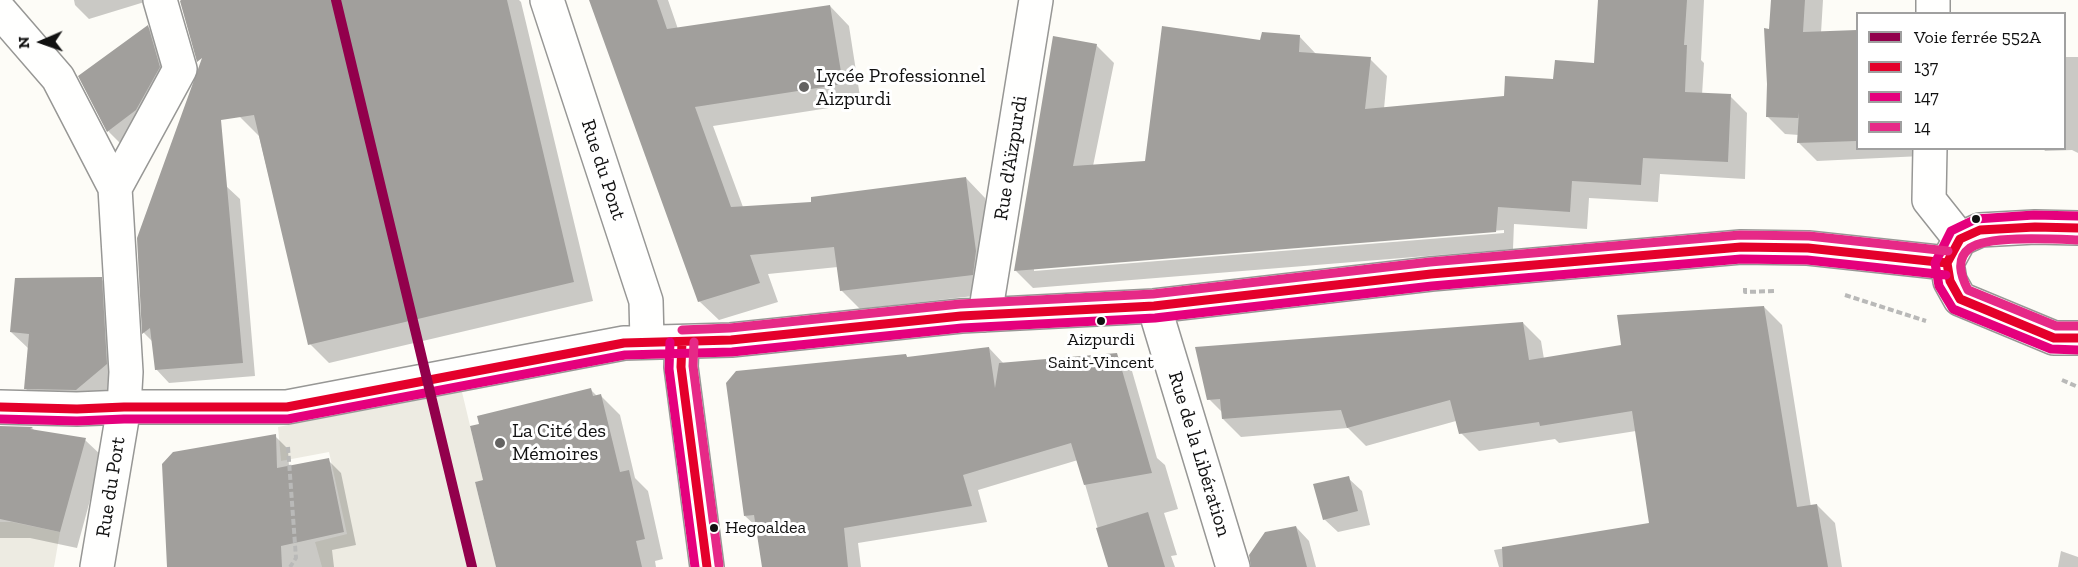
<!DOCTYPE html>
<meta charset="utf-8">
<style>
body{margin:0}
#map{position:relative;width:2078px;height:567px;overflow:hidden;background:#fdfcf7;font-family:"Zilla Slab",serif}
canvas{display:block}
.legend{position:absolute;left:1856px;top:12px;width:210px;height:138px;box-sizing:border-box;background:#fff;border:2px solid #a0a0a0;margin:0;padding:8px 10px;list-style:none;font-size:18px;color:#111}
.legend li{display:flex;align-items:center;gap:12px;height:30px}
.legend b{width:30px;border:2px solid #a0a0a0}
.north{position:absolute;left:12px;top:12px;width:60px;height:60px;-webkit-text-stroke:4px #fff;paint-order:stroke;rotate:268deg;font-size:16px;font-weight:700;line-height:24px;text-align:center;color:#111}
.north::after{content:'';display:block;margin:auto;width:21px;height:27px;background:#111;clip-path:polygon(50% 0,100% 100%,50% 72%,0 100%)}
</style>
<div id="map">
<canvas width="2078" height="567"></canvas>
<ul class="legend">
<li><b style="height:8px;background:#92004c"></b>Voie ferrée 552A</li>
<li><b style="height:8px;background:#e4002b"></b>137</li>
<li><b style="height:8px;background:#e5007d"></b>147</li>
<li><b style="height:8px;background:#e62987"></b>14</li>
</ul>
<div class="north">N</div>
</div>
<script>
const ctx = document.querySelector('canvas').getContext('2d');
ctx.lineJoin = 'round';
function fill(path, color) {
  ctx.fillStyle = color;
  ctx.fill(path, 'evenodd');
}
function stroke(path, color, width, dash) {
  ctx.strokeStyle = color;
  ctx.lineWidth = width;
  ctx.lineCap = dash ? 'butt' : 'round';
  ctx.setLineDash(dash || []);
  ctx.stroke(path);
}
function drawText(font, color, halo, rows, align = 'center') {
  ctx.font = font + ' "Zilla Slab",serif';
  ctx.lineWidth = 6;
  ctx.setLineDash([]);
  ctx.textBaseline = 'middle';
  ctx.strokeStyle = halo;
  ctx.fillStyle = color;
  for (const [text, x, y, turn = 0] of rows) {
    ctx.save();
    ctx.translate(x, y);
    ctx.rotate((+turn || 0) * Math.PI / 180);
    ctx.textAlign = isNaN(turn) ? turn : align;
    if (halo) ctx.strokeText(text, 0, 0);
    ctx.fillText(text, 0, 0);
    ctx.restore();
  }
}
fill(new Path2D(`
 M462 392 483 480 475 482 496 567H322L315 542 347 534 329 452 281 461 278 427Z
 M0 522H12L60 532 54 567H0Z`), '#edebe2');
fill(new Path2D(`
 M74 0H151L89 19 75 5Z
 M213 0H519L521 2 593 301 329 363 310 344 259 136 240 117Z
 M591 0H668L678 29 830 6 849 26 861 103 713 126 743 207 813 204 966 178 985 198 995 271 991 294 860 309 841 290 838 267 768 274 778 302 719 320 699 301Z
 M1600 0H1704L1701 60 1704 63 1702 95 1730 96 1747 113 1745 179 1660 174 1658 202 1589 198 1587 229 1514 224 1513 249 1033 288 1016 271 1096 45 1114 63 1093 166 1147 163 1262 42 1299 36 1316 54 1370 59 1387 76 1384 109 1506 98 1596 64ZM1504 230V233L1034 271V268Z
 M1772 0H1823L1821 33 1858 31V148H1922V156L1817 161 1799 143V135L1785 134 1767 116Z
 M148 27 161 40 173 81 122 145 109 132 80 76Z
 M2064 57H2078V153L2072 150 2045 151 2043 148H2064Z
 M226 186 240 199 255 376 169 383 156 369 153 342 144 333 138 238Z
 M101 279 119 297 124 382 94 407 43 406 25 388 29 349 11 332Z
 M1764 307 1782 325 1811 507 1817 505 1835 523 1842 567H1499L1494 550 1651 524 1636 431 1559 443 1555 439 1479 451 1461 433 1456 421 1366 446 1348 428 1241 437 1223 419V413L1209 399 1523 323 1541 341 1544 359 1623 346Z
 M989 348 1004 364 1116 355 1132 371 1157 458 1165 465 1178 509 1164 513 1177 555 1171 556 1175 567H1109L1078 460 978 490 987 522 858 543 861 567H763L758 528 745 516 906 355 908 358Z
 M591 390 598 397 601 396 620 415 635 478 648 491 663 559 655 561 656 567H497L485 481Z
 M0 427 32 428 36 432 85 440 102 456 77 548 30 538H0Z
 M275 436 288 449 289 467 328 460 341 473 356 545 332 550 334 567H169Z
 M1348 478 1362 491 1370 525 1338 532 1324 519Z
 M1296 527 1309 541 1316 567H1256Z
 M2061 551 2078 557V567H2058Z`), '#0003');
fill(new Path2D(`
 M181 0H507L574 282 308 345 254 115 221 120 243 363 155 370 150 328 142 334 137 238 202 58 197 62 180 1Z
 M589 0H657L667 29 830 5 843 84 695 107 731 207 811 202V197L966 177 976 251 973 275 840 291 834 247 750 255 760 283 698 302Z
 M1598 0H1687L1684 45H1687L1685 92 1731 94 1728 162 1643 158 1641 185 1572 181 1570 212 1498 207 1496 232 1014 271 1053 36 1097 44 1073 166 1145 161 1162 26 1260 40 1262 32 1300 35 1299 52 1371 57 1365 109 1504 96 1505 76 1553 79 1555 60 1594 63Z
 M1771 0H1805L1803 32 1857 30V141L1797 143 1799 112V118L1766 117 1767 84 1764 28 1769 29Z
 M148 25 160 67 136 110 107 132 78 76Z
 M102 277 107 364 76 390 24 389 29 334 10 332 15 278Z
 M1764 306 1797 507 1817 504 1828 567H1503L1502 547 1649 523 1632 411 1540 426 1539 422 1459 434 1450 400 1347 428 1341 410 1222 419 1220 399 1207 400 1195 347 1523 322 1529 360 1621 345 1617 315Z
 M989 347 995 388 999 363 1117 353 1152 473 1084 485 1071 443 963 475 972 506 844 528 848 567H762L754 515 744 516 726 383 736 371 906 354 907 357Z
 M591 388 593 396 601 394 620 472 629 470 645 539 636 541 642 567H496L475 482 483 480 470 426 479 424 477 416Z
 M0 426 33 427 30 429 86 438 60 532 0 519Z
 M276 434 277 468 329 458 344 532 281 546 282 567H167L162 464 173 452Z
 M1349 476 1358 511 1323 520 1313 484Z
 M1148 512 1165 567H1108L1096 528Z
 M1296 526 1307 567H1251L1249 555 1265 532Z`), '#a19f9c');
const minor = new Path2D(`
 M547 0 646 301 647 341
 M0 11 58 78 115 188 126 372 124 407 97 567
 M1933 14V0
 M1930 148 1929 200 1960 239
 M115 188 180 69 160 0
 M2078 228 2035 227 1980 230 1960 239 1947 263 1950 281 1960 299 2054 338H2078
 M1154 306 1233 567
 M985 315 1036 0
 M682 342 681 367 707 567
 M0 407 77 409 124 407H287L624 343 731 340 961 316 1154 306 1431 274 1741 247 1808 248 1947 263`);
stroke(minor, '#979795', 36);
stroke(new Path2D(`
 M1745 288V292L1775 291
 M1845 295 1926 321
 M2062 380 2078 387
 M288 447 296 558 290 567`), '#b9b9b8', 4, [6, 3]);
stroke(minor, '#fffffe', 33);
stroke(new Path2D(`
 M2078 228 2035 227 1980 230 1960 239 1947 263 1950 281 1960 299 2054 338H2078
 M682 342 681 367 707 567
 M0 407 77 409 124 407H287L624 343 731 340 961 316 1154 306 1431 274 1741 247 1808 248 1947 263`), '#e4002b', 9);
stroke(new Path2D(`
 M2078 216 2034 215 1976 219 1951 231 1935 263 1939 286 1953 309 2051 349 2078 350
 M670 342 669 369 695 567
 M0 419 77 421 124 419H288L625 355 732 352 962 328 1155 318 1432 286 1741 259 1807 260 1946 275`), '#e5007d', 9);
stroke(new Path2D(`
 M2078 240C2054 239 1988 235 1970 248 1955 259 1961 276 1968 290L2056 326H2078
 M682 330 730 328 960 304 1153 294 1430 262 1740 235 1809 236 1948 251
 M694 342 693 366 719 565`), '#e62987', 9);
stroke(new Path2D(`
 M336 0 472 567`), '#92004c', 10);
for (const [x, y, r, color] of [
 [804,87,6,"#646362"],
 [1976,219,5,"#111"],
 [1101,321,5,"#111"],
 [500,443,6,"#646362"],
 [714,528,5,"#111"]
]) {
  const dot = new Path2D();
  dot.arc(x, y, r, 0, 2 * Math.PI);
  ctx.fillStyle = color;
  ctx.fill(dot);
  stroke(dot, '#fff', 2);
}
drawText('18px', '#111', '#fff', [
 ["Aizpurdi",1101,340],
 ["Saint-Vincent",1101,363],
 ["Hegoaldea",725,528,"left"]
]);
drawText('20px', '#111', '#fff', [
 ["Lycée Professionnel",816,76],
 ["Aizpurdi",816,99],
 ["La Cité des",512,431],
 ["Mémoires",512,454]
], 'left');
drawText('20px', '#111', '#fff', [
 ["Rue d'Aïzpurdi",1011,158,-81],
 ["Rue du Pont",603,170,72],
 ["Rue de la Libération",1199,454,73],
 ["Rue du Port",111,487,-81]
]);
</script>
